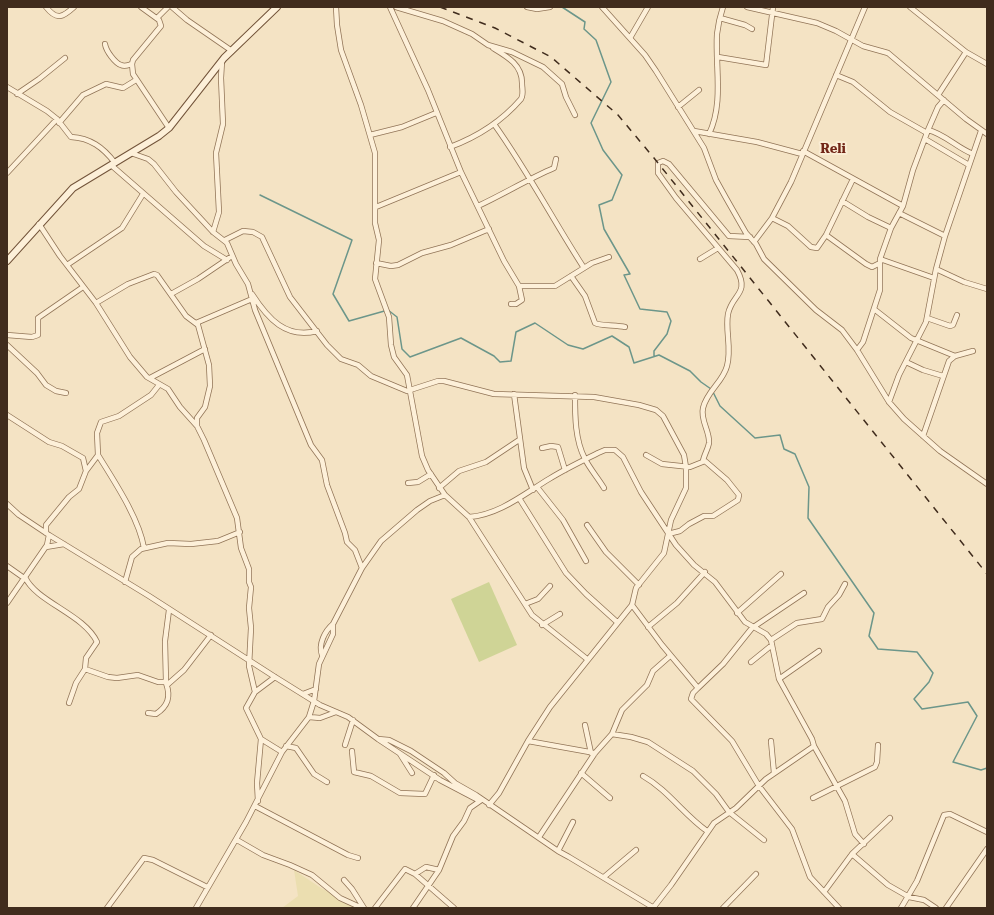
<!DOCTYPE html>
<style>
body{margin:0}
#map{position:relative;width:994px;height:915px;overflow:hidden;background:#f4e3c4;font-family:"Roboto Serif",serif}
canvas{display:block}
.frame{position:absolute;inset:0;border:8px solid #402c1d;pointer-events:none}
</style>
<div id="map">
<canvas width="994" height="915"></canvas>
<div class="frame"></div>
</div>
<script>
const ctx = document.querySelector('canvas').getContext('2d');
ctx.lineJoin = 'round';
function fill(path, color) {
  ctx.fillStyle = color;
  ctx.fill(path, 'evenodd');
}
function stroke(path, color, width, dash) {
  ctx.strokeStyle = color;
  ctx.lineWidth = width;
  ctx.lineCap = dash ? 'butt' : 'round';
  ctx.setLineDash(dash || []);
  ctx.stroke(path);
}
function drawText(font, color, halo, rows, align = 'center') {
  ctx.font = font + ' "Roboto Serif",serif';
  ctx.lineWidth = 4;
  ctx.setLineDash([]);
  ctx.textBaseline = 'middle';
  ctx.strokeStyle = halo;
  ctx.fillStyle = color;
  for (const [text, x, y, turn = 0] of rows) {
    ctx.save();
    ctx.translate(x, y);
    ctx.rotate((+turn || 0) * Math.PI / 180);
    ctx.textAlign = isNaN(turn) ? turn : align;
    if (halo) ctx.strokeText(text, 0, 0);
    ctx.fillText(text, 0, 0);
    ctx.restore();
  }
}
fill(new Path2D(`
 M294 870 321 888 359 908H282L298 896Z`), '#ebdeb0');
fill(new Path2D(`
 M489 582 517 645 479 662 451 599Z`), '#cfd496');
stroke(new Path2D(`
 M562 7 585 22 584 29 596 40 611 82 591 123 603 150 622 175 612 200 599 205 604 229 630 274 624 275 640 309 667 312 671 321 667 334 654 351V356
 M260 195 352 240 333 294 349 321 388 310 397 317 402 349 410 357 461 338 494 356 500 362 511 361 516 332 535 323 568 345 583 349 612 336 629 347 634 363 659 355 690 371 701 382 711 389
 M713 392 720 406 755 438 780 435 784 449 795 454 809 487 808 518 874 613 869 636 878 649 917 652 933 673 929 682 914 699 922 709 968 702 977 716 953 762 981 770 987 768`), '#6c968a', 1.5);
const street = new Path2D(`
 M46 7C57 21 63 17 74 7
 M141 7 159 20 161 26 133 60 132 64 133 74 169 128
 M172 7 187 20 232 51
 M336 7 337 25 341 50 361 105 375 153V223L379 240 375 279 389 317 391 345 394 357 407 375 422 456 428 470 445 495
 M390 7 428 90 461 172 504 261 519 286 522 300 516 304H511
 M396 7 443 21 472 34 488 45 512 52 543 67 562 84 566 97 575 115
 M527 7 537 9 550 7
 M602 7 645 55 656 71 704 148 716 180 726 198 746 233 756 244 764 259 816 310 842 330 857 350 889 402 904 419 940 451 987 484
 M747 7 817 23 836 31 863 46 888 53 966 119 987 134
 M910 7 966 52 987 64
 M157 18 168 7
 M720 18 745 25 752 29
 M630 38 648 7
 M105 44C106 51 115 63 121 65 125 67 128 65 132 64
 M718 57 766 65 773 7
 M836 75 853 82 890 112 927 133
 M7 87 47 111 57 119 71 137C90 138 103 147 115 163
 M17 94 39 79 65 58
 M938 95 966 52
 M678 107 699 90
 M59 123 83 95 106 84 123 88 136 80
 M494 124C527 170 553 220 584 268
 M928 130C945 134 957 148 973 154
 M694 131 757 142 802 154
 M709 134C724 103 715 67 717 34 718 25 720 16 723 7
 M370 135 402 127 436 113
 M925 139 969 165
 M450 147C477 137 502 121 521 99 524 94 522 89 522 83 522 65 508 57 493 48
 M803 151 903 206
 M131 153 148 159 154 164 176 192 213 232 227 243 236 264 248 284 255 310 311 445 322 460 327 485 345 533 347 542 355 550 362 568
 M111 165 204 246 227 260
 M7 173 57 119
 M842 201 868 217 891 228
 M478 206C504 194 528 179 554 168L556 159
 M376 207 461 172
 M899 213 945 236
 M772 218 788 226 811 247 817 248 826 235 853 179
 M39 224 60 256 96 303 130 357 147 377 168 389 180 407 197 426 204 440 237 518 241 548 249 569V582L251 587 249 608 251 628 249 666 255 692
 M213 232 219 212 216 153 223 124 221 78 222 61
 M826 235 866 264 872 267 880 263
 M225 240 243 231 253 232 262 237 290 297 327 345 341 359 358 365 371 376 407 391 438 381H444L494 394 594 397 639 405 656 410 663 416 684 455 686 467V488L671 520 664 553 636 588 632 605 550 707 528 741 499 793 489 805
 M754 242 772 218 791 182 865 7
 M700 259 718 248
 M880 259 934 278
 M376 263 391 266 398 265 422 253 451 245 489 229
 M67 265 122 228 143 194
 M936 269 964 282 987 289
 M571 276 585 296 595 323C600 326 616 325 625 327
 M519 286H555L592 263 609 257
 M171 294 198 279 229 258
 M252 294C268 319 286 339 317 331
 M96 303 128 284 154 274 157 275 186 316 198 325 209 365 210 386 205 407 197 418V426
 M874 309 911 338 955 356
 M927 318 950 326 953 325 957 315
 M196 323 252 299
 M7 335 32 337 38 335V318L83 287
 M7 345 37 373 46 385 56 391 66 393
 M857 350 863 342 880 290V259L891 228 903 206 913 170 928 130 938 107 944 100
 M906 362 923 370 943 376
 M150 378 205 349
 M514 394 524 468 533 490
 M575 395C575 416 575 440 585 459 590 469 598 478 604 488
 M889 402 899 375 926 322 936 269 945 236 981 131
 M7 415 49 442 62 446 83 458 86 471
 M923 436 949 361 955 356 973 351
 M542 448 551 446 558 447 565 470
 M98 455C114 481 139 518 144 548
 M646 455 662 464 690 467 705 461 727 480 739 495 738 500 713 516H704L689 524 680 531 668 534
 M703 461C704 455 708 449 709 443 710 431 700 420 703 408 707 391 723 382 727 366 732 348 725 331 728 314 732 294 750 294 737 270L676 198 658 173V163L663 161 669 164 729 236 750 237
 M408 483 418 482 431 474
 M537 487 563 520 586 561
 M439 488 459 471 486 462 519 440
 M519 498 566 573 586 594 617 622
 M7 504 19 515 49 535 149 596 275 677 320 705 348 717 378 739 389 740 411 751 444 773 455 783 476 795 558 851 569 857 654 908
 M469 517C499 515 524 494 549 479 565 469 582 461 598 453L605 450H615L623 457 641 492 676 545 694 565 715 582 745 622 766 634 771 640 779 679 812 739 814 746 766 779 736 808 714 823 671 885 653 908
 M587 525 606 552 639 585
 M46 533V525L69 497 79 489 86 471 98 455 97 433 101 422 119 416 151 395 159 385
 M46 547 64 544
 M7 566 24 578
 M25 577C36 602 84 614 97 642L86 658 85 669 76 683 69 703
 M125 582 132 557 141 549 168 543 191 544 218 541 240 532
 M7 603 47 545 49 535
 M525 604 538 599 550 586
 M632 605 662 645 698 688 693 693 691 699 732 741 759 786 792 829 810 877 839 908
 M737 613 781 574
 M542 625 560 614
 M648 627 677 603 705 572
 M771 640 797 623 822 619 828 607 839 595 845 584
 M322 655C318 644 325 631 333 624
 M751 662 772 645
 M85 669 108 677 117 678 138 675 158 682H166L165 641 169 610
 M275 677 255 692 246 708 261 739 282 752
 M779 679 819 651
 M167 685 184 670 211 635
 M698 688 723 664 752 628 804 593
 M303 694 316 689
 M148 713 156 714C168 706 171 697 166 683
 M309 717 320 718 336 712
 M585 725 591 753
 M612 734 622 710 647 685 653 671 670 656
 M378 739 440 780 480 801
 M528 741 595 753
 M771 741 774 773
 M345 745 353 720
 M286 746 296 748 314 774 327 782
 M814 746 845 801 855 834 864 844
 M352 751 354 772 371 776 400 793 425 794 434 775
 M400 754 412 773
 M581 773 610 798
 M643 776C668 790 684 815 707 831
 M813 798 875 767 877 762 878 745
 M258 801 257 783 261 739
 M255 806 348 855 358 858
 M539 837 595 753 612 734 631 737 648 742 693 771 716 794 729 812 764 840
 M237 840 263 855 290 865 312 875 340 898 362 908
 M558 851 573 822
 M852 854 888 885 909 897 924 900 936 908
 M415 874 426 867 439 870
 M604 877 636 850
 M344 880 352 889 364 908
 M824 892 852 854 890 818
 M107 908 144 858 153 860 207 887
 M196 908 246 822 282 752 309 717 314 701 319 664 333 634V624L362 568 381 541 417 510 430 501 445 495 469 517 532 615 587 659
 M375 908 405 869 415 874 454 908
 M413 908 439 870 453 836 464 821 470 808 480 801
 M723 908 756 874
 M901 908 917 881 944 815 950 814 987 832
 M946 908 987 849`);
const secondary = new Path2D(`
 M7 261 73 188 159 136 169 128 224 58 277 7`);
stroke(street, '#917457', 6);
stroke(secondary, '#73543a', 8);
stroke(street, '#fdf0d9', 4.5);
stroke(secondary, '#fdf0d9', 6);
stroke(new Path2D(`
 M440 7 495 28 551 57 618 115 654 158 987 574`), '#402c1d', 1.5, [7, 7]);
drawText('bold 13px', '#722617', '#faedd5', [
 ["Reli",833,149]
]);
</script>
